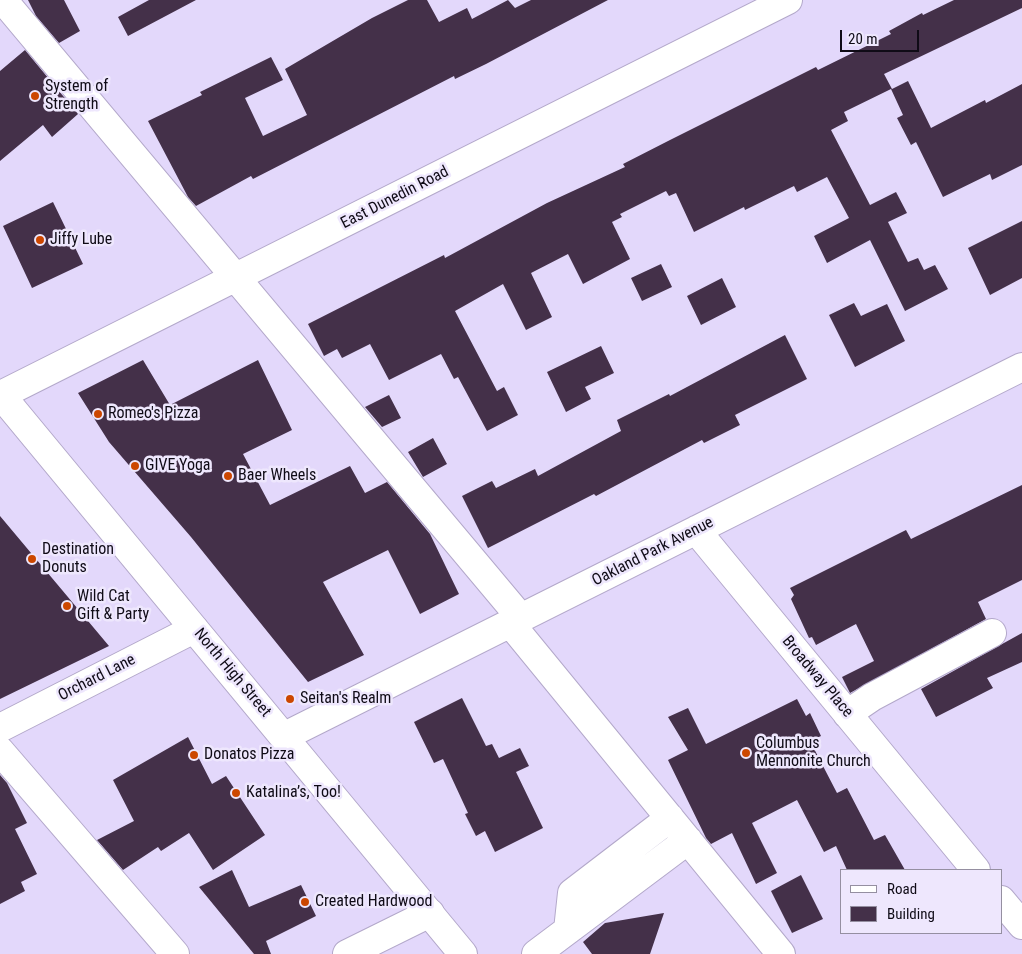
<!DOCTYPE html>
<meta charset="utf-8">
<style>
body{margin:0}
#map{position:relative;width:1022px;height:954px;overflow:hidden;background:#e3d8fb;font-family:"Roboto Condensed",sans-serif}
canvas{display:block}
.legend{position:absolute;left:840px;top:869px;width:162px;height:65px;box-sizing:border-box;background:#eee7fd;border:1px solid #958fa1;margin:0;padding:6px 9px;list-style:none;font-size:15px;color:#0f0b16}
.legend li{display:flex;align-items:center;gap:10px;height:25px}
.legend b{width:25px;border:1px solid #958fa1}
.scale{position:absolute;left:840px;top:30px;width:79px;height:22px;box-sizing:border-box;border:2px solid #0f0b16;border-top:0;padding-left:6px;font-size:15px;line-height:18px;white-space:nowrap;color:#0f0b16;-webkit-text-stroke:4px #eee7fd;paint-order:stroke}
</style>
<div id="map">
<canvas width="1022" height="954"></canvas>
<ul class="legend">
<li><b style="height:6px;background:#fff"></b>Road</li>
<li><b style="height:14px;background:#443049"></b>Building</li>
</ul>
<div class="scale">20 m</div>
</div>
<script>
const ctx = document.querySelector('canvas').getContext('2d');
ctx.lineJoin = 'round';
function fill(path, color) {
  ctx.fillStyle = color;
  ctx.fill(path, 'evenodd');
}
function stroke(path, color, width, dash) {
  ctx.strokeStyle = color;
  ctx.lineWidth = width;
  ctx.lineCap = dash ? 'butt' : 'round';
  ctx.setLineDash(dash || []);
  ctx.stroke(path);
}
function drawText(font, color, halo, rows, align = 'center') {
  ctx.font = font + ' "Roboto Condensed",sans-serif';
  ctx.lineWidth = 5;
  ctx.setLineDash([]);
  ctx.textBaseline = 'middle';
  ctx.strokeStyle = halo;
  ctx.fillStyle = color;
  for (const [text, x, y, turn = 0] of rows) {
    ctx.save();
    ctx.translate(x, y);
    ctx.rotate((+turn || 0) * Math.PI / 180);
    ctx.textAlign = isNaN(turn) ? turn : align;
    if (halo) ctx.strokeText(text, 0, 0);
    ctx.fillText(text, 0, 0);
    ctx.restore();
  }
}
fill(new Path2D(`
 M28 0H64L80 31 59 43 36 16Z
 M149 0H196L128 36 118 17Z
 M408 0H427L439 22 467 8 472 19 508 0 515 8 531 0H608L486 64 455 79 454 76 253 179 251 176 196 206 188 197 148 121 202 95 200 92 271 57 283 80 245 98 263 136 307 115 285 69 372 18Z
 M954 0H1022V8L884 74 892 89 908 81 931 128 985 100 986 103 1022 84V165L992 180 990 174 943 197 916 142 911 145 897 118 903 115 891 89 844 112 848 121 831 130 870 205 896 192 907 213 888 222 908 262 918 258 924 270 935 265 948 289 905 311 870 240 827 263 814 236 849 218 827 177 797 192 794 186 745 210 744 207 694 232 676 193 669 196 666 191 620 214 622 217 612 222 630 259 583 284 568 254 531 273 552 317 526 330 503 284 455 311 497 391 504 387 518 415 487 431 458 377 454 379 441 354 389 380 370 344 342 358 337 349 324 356 308 324 444 255 445 258 547 203 625 167 623 164 670 140 816 67 818 70 891 34 889 31 922 13 923 15Z
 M25 50 78 114 52 137 43 125 0 161V71Z
 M53 202 83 264 32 288 3 226Z
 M1022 221V278L990 295 968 248Z
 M661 264 672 287 642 301 631 278Z
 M722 278 736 307 701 325 687 296Z
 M854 303 861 316 887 304 905 341 855 367 829 315Z
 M785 335 807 379 735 415 740 425 704 443 702 440 596 496 594 494 488 548 462 496 492 481 496 488 535 469 538 476 621 431 617 420 669 394 670 396Z
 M601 346 614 373 585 387 591 399 566 412 547 372Z
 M143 360 170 405 258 360 292 430 243 454 270 505 350 466 365 493 387 482 430 534 459 594 420 614 388 550 323 582 364 655 308 682 191 537 109 442 78 393Z
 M389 395 401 418 382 427 365 407Z
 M433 438 447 464 423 477 408 452Z
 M1022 485V580L978 602 986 619 850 693 842 677 874 661 856 624 816 645 812 637 809 638 791 599 794 595 790 588 906 530 911 539Z
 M0 516 109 646 0 699Z
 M1022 633V662L987 678 993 688 936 717 921 689Z
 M462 698 486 746 492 744 499 758 520 748 529 766 516 772 543 828 495 852 485 831 476 836 465 814 468 813 443 759 434 763 414 722Z
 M797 699 806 716 810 713 821 736 810 741 837 793 847 788 874 840 885 835 905 870H847L836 846 824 852 797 800 752 823 777 873 756 884 732 833 711 844 706 838 668 760 688 750 668 717 688 708 706 744Z
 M188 737 212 784 226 776 265 835 213 870 189 833 161 851 158 847 123 870 97 840 134 821 113 780Z
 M0 775 7 783 27 823 15 829 37 874 21 882 25 891 0 904Z
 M232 870 249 907 301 885 316 916 266 941 271 954H254L199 887Z
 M801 875 823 919 792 933 771 891Z
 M664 913 650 954H592L583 942 605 923Z`), '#443049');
const minor = new Path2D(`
 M3 0 521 618
 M1 395 788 0
 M696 530 976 870
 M510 623 781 954
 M847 714 872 697 992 633
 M0 728 194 629
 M285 736 1022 367
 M0 751 175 954
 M1001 900 1022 925
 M568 930 572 893 670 818
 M347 954 430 913
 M536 954 688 840`);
const major = new Path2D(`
 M0 394 463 954`);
stroke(minor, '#b3a8ca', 30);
stroke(major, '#b3a8ca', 30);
stroke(minor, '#fff', 28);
stroke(major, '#fff', 28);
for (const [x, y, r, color] of [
 [35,96,5,"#cc4700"],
 [40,240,5,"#cc4700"],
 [98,414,5,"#cc4700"],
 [135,466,5,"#cc4700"],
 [228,476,5,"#cc4700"],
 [32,559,5,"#cc4700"],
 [67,606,5,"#cc4700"],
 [290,699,5,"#cc4700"],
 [746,753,5,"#cc4700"],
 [194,755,5,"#cc4700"],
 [236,793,5,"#cc4700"],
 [305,902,5,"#cc4700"]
]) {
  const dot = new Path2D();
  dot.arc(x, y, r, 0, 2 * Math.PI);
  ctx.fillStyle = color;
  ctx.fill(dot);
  stroke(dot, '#eee7fd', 2);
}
drawText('16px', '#0f0b16', '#eee7fd', [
 ["System of",45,87],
 ["Strength",45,105],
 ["Jiffy Lube",50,240],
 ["Romeo's Pizza",108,414],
 ["GIVE Yoga",145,466],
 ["Baer Wheels",238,476],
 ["Destination",42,550],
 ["Donuts",42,568],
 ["Wild Cat",77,597],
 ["Gift & Party",77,615],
 ["Seitan's Realm",300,699],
 ["Columbus",756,744],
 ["Mennonite Church",756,762],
 ["Donatos Pizza",204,755],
 ["Katalina’s, Too!",246,793],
 ["Created Hardwood",315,902]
], 'left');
drawText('16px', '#0f0b16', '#eee7fd', [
 ["East Dunedin Road",395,198,-27],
 ["Oakland Park Avenue",653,552,-27],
 ["North High Street",232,673,50],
 ["Broadway Place",817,677,50],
 ["Orchard Lane",97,678,-27]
]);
</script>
